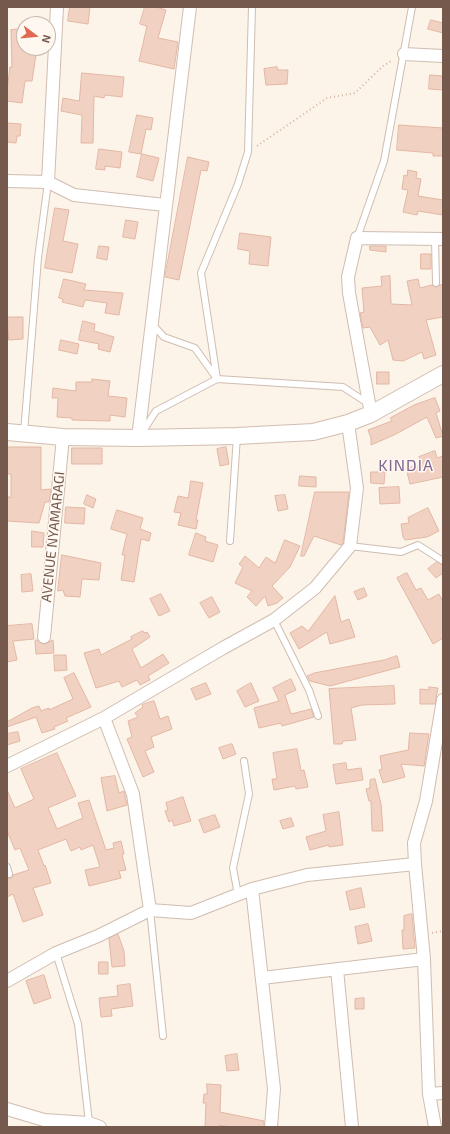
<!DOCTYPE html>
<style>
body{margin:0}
#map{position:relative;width:450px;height:1134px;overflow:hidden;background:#fcf3e9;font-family:"Exo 2",sans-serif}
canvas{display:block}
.frame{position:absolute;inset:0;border:8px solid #76594d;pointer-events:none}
.north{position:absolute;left:16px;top:16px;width:40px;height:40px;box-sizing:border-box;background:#fef8f0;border:1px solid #c8b8af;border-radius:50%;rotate:106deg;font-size:11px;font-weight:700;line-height:16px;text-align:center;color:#76594d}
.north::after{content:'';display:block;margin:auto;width:14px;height:18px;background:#e16953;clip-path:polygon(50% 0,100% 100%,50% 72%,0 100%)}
</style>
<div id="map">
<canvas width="450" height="1134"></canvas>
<div class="frame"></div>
<div class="north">N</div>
</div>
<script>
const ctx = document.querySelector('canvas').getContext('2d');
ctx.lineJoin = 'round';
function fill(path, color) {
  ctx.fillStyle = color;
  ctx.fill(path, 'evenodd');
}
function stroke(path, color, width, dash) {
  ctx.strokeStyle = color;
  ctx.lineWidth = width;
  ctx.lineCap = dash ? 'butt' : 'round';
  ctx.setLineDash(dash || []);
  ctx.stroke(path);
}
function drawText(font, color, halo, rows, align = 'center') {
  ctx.font = font + ' "Exo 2",sans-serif';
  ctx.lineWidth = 3;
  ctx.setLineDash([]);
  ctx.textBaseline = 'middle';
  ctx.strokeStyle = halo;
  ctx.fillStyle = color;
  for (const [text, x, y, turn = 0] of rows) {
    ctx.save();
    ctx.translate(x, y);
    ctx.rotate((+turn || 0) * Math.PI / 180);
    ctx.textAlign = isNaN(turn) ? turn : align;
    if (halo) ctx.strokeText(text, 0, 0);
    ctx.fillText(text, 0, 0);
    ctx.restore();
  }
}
const building = new Path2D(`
 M70 7H90L88 24 68 21Z
 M145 7H156L166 10 158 38 178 42 174 69 139 61 147 26 140 24Z
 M431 20 443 23V33L428 29Z
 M24 29V48H37L32 81H25L22 103 7 101V90L10 67H12L11 30Z
 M277 67 278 70H288L287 84 266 85 264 69Z
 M82 73 124 77 122 97 105 95 104 98 94 96 93 143H81L82 115 61 111 63 98 79 101Z
 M430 75 443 76V90L429 89Z
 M137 115 153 118 151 130 146 129 141 154 129 152Z
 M7 123 21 124 20 136H17L16 143 7 142Z
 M399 125 443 128V156H433V153L397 150Z
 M99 149 122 152 120 168 105 166V170L96 169Z
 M142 154 159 158 153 181 137 177Z
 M188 157 209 162 207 171 201 170 179 280 165 277Z
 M408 170 417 172 416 178 421 179 418 196 443 200V215L418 211 417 215 403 212 408 190 402 189 404 175 407 176Z
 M55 208 69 210 63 241 78 244 72 273 45 268Z
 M126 220 138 222 135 239 123 237Z
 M240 233 271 237 268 266 249 264 250 251 238 249Z
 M99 246 109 247 107 260 97 258Z
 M370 246H386V252L370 250Z
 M421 254H431V269H421Z
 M390 276 391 304 412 305 407 281 418 279 420 288 432 285 436 287 443 284V317L426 320 436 355 424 359 422 352 403 361 393 360 388 340 380 345 370 327 363 328 360 313 364 312 362 288 382 286 381 277Z
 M64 279 86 284 84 290 123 293 119 315 105 313 107 303 85 300 83 307 62 302 63 299 59 298Z
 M8 317H23V339L9 340Z
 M83 321 95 324 94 331 114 337 110 352 98 349 99 344 79 340Z
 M61 340 79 344 77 354 59 350Z
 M377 372H389V384H377Z
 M92 379 110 381 108 396 127 398 125 417 110 415V421L72 420V418L57 417 58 398H52L53 388 76 391V382H92Z
 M435 398 440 411 436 413 443 436 436 438 427 417 394 435 371 445V438L368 430 392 421 390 418 414 405Z
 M7 447H41V490L51 489 49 502H45L39 523 7 521V496L11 498V474H7Z
 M226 447 229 464 220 466 217 449Z
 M72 448H102V464H72Z
 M435 451 437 458 443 456V477L410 484 406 468 421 465 419 457Z
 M371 472H385L384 484 371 483Z
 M300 476 316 477V487L299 486Z
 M191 481 203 483 196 520H198L196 529 178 525 181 513 174 512 178 496 188 498Z
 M399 487 400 503 380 504 379 488Z
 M315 492H349L343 543 341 545 314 536 304 556H301Z
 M87 495 96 499 93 508 84 504Z
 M285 495 288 509 278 511 275 496Z
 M66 507 85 508 84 524 65 523Z
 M428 508 439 531 427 537 405 540 403 537 401 524 409 523 408 518Z
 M117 510 143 518 140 529 151 533 149 541 141 539 134 582 121 580 125 555H122L127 534 111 529Z
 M32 531 44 533 43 547H32Z
 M196 533 206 537 205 541 218 545 213 562 189 555Z
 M285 540 300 546 290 567 272 586 283 598 277 603 268 606 265 596 256 606 247 597 252 591 235 583 243 567 239 564 245 556 259 568 266 557 275 563Z
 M62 555 101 563 99 580 82 579 80 597 65 596 63 590 58 591Z
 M437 562 443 565V573L436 578 428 569Z
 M407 573 416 590 421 588 428 600 439 594 443 602V638L433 644 397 578Z
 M31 574 33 591 22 592 21 575Z
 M364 588 367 596 358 600 354 592Z
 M161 594 170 611 159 616 150 599Z
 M335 596 341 622 349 619 355 637 330 644 327 632 299 649 290 633 302 626 308 631Z
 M212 597 220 612 209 618 200 603Z
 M32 624 34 639 13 641 17 660 7 662V626Z
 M143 631 144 633 147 632 150 637 132 649 141 668 163 654 169 663 148 676 150 680 140 685 137 680 122 687 119 681 96 688 84 653 99 649 101 655 132 639 131 637Z
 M37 640 44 644 53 640 54 653 36 654 35 641Z
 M54 655H66L67 670 55 671Z
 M397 656 400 667 330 686 310 681 307 676 314 673 384 660Z
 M74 673 91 707 66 718 68 721 54 727 55 729 42 733 36 717 7 727V722L32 708 39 706 41 711 49 708V710L73 699 64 678Z
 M291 679 296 690 285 695 291 714 311 709 314 717 282 726 281 723 259 728 254 708 279 701 273 688Z
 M206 683 211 694 196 700 191 689Z
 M251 683 259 701 245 707 237 691Z
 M394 686 395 704 362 705 351 708 356 740 343 741 342 744H334L329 689Z
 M429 687 438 688 435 704H420V689L429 690Z
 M154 701 160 719 168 716 172 729 151 737 154 747 145 751 154 772 143 777 127 739 132 737 128 721 138 717 135 713 143 707 142 705Z
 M18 732 20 741 7 745V734Z
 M410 733 429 734 424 766 401 764 405 777 383 783 379 770 382 769 380 756 408 750Z
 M232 744 236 754 223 759 219 748Z
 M297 749 301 771 304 770 308 787 296 789 295 786 274 790 272 779H277L273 753Z
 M57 753 76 796 48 808 57 829 83 818 78 803 89 800 106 850 114 848 113 843 121 841 124 854 122 855 126 870 119 871 121 878 89 886 85 870 100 867 93 845 81 850 80 847 71 851 66 839 38 850 44 866 45 865 51 883 33 888 43 915 23 922 13 894 7 897V878H11L13 875 29 870 20 848 15 850 7 831V790L15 808 34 799 21 769Z
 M346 763 347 770 361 768 363 780 336 784 333 765Z
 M115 776 119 793 124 791 127 805 107 811 101 778Z
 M375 779 381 804 383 831H372L371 801H369L366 789 370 788V780Z
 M183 797 191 821 174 826 172 820 169 822 165 811 168 810 166 803Z
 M339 812 343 845 329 847V845L310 850 306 837 326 831 323 815Z
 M215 815 220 827 204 833 199 820Z
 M291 818 294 826 283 829 280 821Z
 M361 888 365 907 350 910 346 892Z
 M412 914 415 948 403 949 402 930H404V916Z
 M368 924 372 941 358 944 355 927Z
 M118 934 124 951 125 966 112 967 109 939Z
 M99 962H108V974H99Z
 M44 975 51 998 34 1004 26 981Z
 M130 984 133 1006 111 1009 112 1016 101 1017 99 998 118 996 117 986Z
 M364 998V1009H355V999Z
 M237 1054 239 1070 227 1071 225 1056Z
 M207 1084 221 1085 220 1112 264 1121V1127H230L219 1125V1127H205L206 1103H203L204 1094H207Z`);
fill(building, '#f1d1c2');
stroke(building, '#e3b7a3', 1);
const lane = new Path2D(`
 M357 238 384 161 412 7
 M435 240 436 283
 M152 324 164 337 195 348 217 379 343 387 369 404
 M24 433 38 258 48 182
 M141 434 156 411 217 379 201 273 238 184 248 152 252 7
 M230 541 237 436
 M350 546 401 552 418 545 443 561
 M274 620 309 690 318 716
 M7 867 9 874
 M238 895 233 868 249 794 244 761
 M150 910 163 1036
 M56 953 78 1024 89 1123`);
const street = new Path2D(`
 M404 54 443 56
 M7 181 48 182 74 195 165 205
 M48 182 57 7
 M371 414 349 293 348 277 357 238 443 239
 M138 438 190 7
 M44 637 63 437
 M104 718 133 794 150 910
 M7 766 104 718 223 648 274 620 315 588 350 546 357 488 348 423
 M252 889 274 1089 271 1127
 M337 969 352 1127
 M262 978 424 959
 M7 981 56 953 98 936 150 910 191 913 252 889 307 875 415 864
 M429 1094 443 1093
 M7 1109 44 1120 89 1123 100 1127
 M435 1127 429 1094 424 959 415 864 414 843 426 801 443 700`);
const secondary = new Path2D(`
 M7 432 63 437 138 438 237 436 313 432 348 423 371 414 443 374`);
stroke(lane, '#d0bdb1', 8);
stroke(street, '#d0bdb1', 14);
stroke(secondary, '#d3bdaf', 18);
stroke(new Path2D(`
 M257 146 327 98 355 93 383 66 393 60
 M432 933 443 931`), '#d6b4a4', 2, [1, 3]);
stroke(lane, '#fff', 6);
stroke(street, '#fff', 12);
stroke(secondary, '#fff', 16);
drawText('14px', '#76594d', '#fef8f0', [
 ["AVENUE NYAMARAGI",53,537,-84]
]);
ctx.letterSpacing = '1px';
drawText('16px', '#806692', '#fef8f0', [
 ["KINDIA",406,466]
]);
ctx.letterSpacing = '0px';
</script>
